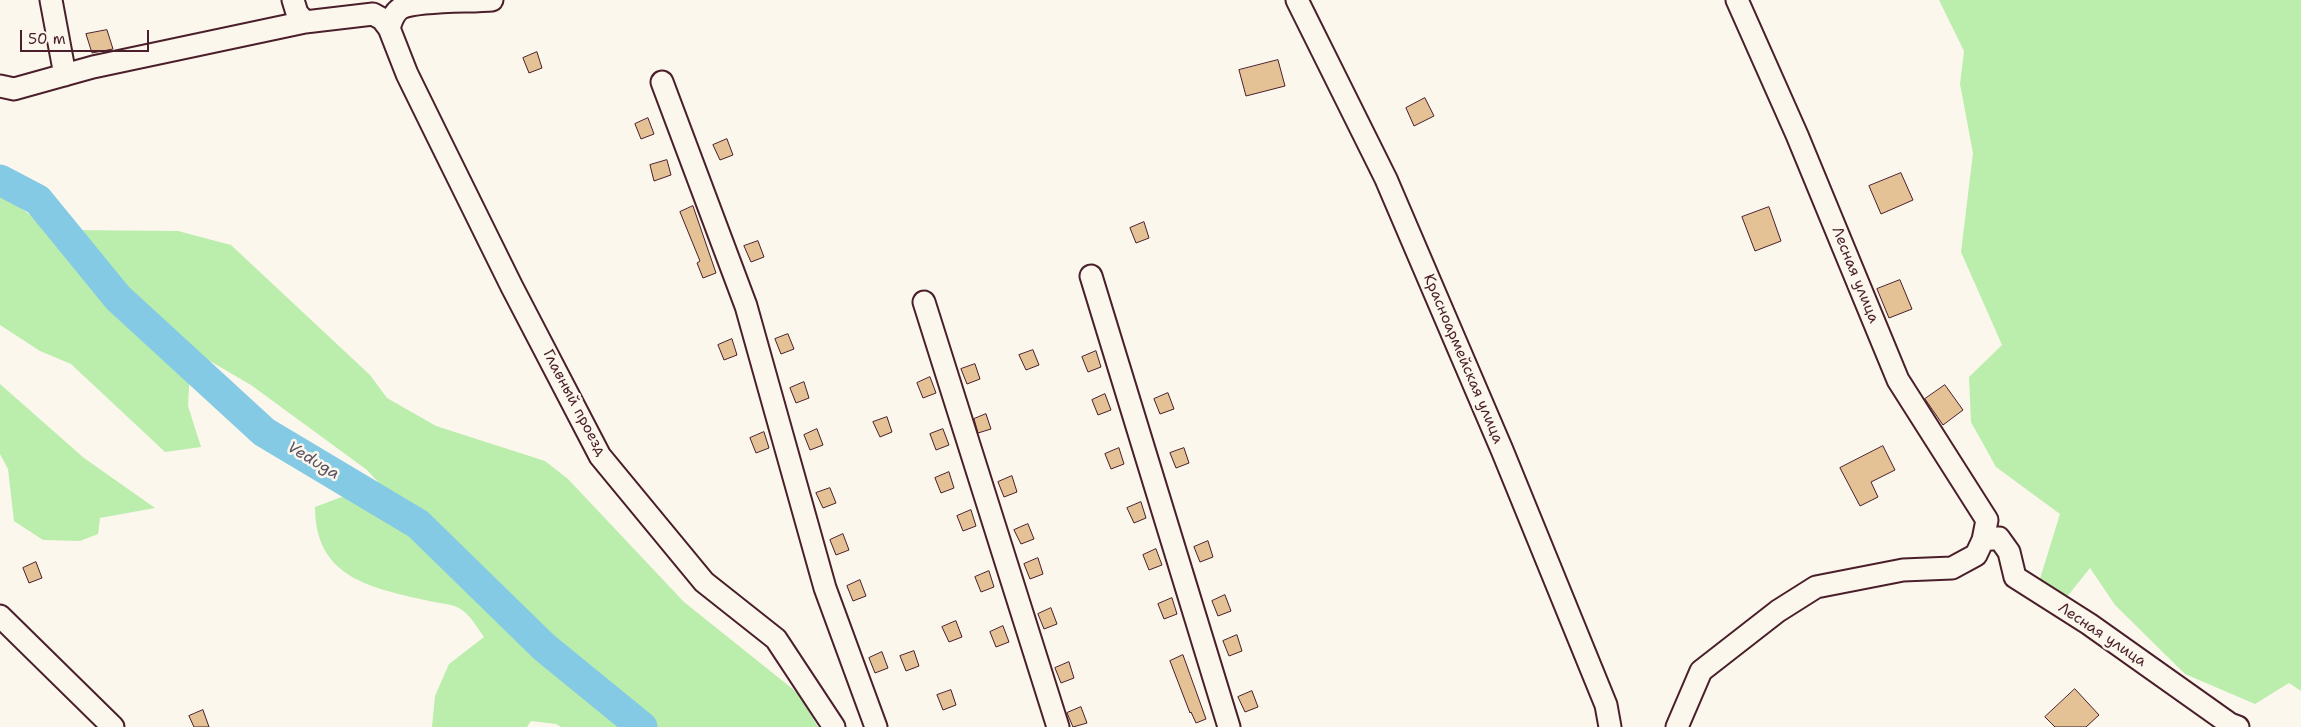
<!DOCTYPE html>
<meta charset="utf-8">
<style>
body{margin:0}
#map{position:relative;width:2301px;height:727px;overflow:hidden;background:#fbf7ec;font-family:"Shantell Sans",sans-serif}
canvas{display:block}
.scale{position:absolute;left:20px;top:30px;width:129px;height:22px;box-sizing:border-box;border:2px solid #4a1f2b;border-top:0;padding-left:6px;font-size:15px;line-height:18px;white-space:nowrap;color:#4a1f2b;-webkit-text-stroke:4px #fbf7ec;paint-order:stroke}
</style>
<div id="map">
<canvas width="2301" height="727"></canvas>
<div class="scale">50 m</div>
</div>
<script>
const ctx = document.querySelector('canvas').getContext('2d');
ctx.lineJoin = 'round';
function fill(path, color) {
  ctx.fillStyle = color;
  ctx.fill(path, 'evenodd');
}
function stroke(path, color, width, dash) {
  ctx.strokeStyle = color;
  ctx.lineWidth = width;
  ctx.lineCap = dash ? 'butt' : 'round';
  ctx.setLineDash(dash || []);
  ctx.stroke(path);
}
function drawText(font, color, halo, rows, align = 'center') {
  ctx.font = font + ' "Shantell Sans",sans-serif';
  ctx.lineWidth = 5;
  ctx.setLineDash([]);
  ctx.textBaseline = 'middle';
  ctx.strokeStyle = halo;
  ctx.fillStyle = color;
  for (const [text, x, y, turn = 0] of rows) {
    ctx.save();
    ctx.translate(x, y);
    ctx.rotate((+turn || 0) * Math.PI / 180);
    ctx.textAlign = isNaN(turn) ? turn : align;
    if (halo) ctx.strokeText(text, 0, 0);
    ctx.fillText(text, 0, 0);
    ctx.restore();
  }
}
fill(new Path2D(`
 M1939 0H2301V691L2289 683 2255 704 2185 674 2115 605 2090 568 2066 598 2039 582 2060 514 1996 467 1971 422 1969 377 2002 345 1961 252 1973 153 1960 84 1964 51Z
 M0 172 18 206 41 223 67 230 178 231 231 245 370 375 387 398 436 426 545 461 568 479 684 602 799 694 818 727H561L556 724 531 721 527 727H432L435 696 449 664 484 637C478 629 471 616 462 610 455 604 438 603 429 601 373 588 315 579 315 507L379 483 367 470 251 385 191 350 188 406 201 447 165 452 71 364 40 351 0 325Z
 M0 384 84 458 155 508 100 518 98 534 80 541 43 540 14 521 8 469 0 454Z`), '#bbedad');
stroke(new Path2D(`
 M0 180 38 200 118 298 264 432 418 524 544 647 642 727`), '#84cae5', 31);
const building = new Path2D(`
 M107 30 113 49 92 53 86 34Z
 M537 52 542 68 529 73 523 58Z
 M1278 60 1285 86 1246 96 1239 70Z
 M1425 98 1434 116 1414 126 1406 108Z
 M648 118 654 134 641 139 635 124Z
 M727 139 733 155 720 160 713 145Z
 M667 160 671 175 654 181 650 165Z
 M1901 173 1913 200 1881 214 1869 186Z
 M693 206 716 273 703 278 697 263 700 261 680 212Z
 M1769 207 1781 241 1755 251 1742 217Z
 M1144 222 1149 238 1136 243 1130 228Z
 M758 241 764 257 751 262 744 246Z
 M1900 280 1912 309 1889 318 1877 289Z
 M788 334 794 349 781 354 775 339Z
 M732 339 737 355 724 360 718 345Z
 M1033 350 1039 365 1026 370 1019 355Z
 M1096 351 1101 367 1088 372 1082 357Z
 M975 364 980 379 967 384 961 369Z
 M930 377 936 393 923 398 917 383Z
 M804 382 809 398 796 403 790 388Z
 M1945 385 1963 410 1943 425 1925 399Z
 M1168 393 1174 409 1160 414 1154 399Z
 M1105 394 1111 410 1098 415 1092 400Z
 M986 414 991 429 978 433 974 419Z
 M887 417 892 432 880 437 873 422Z
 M817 429 823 445 810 450 804 435Z
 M943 429 949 445 936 450 930 434Z
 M764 432 769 448 756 453 750 438Z
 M1883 446 1895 470 1871 482 1878 497 1860 506 1840 468Z
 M1119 448 1124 464 1111 469 1105 454Z
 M1184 448 1189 463 1176 468 1170 453Z
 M949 472 954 488 941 493 935 478Z
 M1012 476 1017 492 1004 497 998 482Z
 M830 488 836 503 823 508 816 493Z
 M1141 502 1146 518 1134 523 1127 508Z
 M971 510 976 526 963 531 957 516Z
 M1028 524 1034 539 1021 544 1014 530Z
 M843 534 849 550 836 555 830 540Z
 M1208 541 1213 557 1200 562 1194 547Z
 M1156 549 1162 565 1149 570 1143 555Z
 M1038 558 1043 574 1030 579 1024 564Z
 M36 562 42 578 29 583 23 568Z
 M989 571 994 587 981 592 975 577Z
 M860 580 866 596 853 601 847 586Z
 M1225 595 1231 611 1218 616 1212 601Z
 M1172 598 1177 614 1164 619 1158 604Z
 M1051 608 1057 624 1044 629 1038 614Z
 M956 621 962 637 949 642 942 627Z
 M1003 626 1009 642 996 647 990 632Z
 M1237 635 1242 651 1229 656 1223 641Z
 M914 651 919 666 906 671 900 656Z
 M882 652 888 668 875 673 869 658Z
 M1183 655 1206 719 1196 723 1191 712 1190 713 1170 661Z
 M1069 662 1074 678 1061 683 1055 668Z
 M2075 689 2099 715 2086 727H2055L2045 717Z
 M951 690 956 705 943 710 937 695Z
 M1252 691 1258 707 1245 712 1238 697Z
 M1081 707 1087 723 1073 727 1067 713Z
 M203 710 209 727H194L189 716Z`);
fill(building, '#e4c296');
stroke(building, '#4a1f2b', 1);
const minor = new Path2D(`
 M51 0 65 75
 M293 0 297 13 305 22
 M1297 0 1386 179 1502 450 1606 705 1610 727
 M389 28 407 74 435 131 512 287 600 456 704 582 776 639 834 727
 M662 82 746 306 825 588 876 727
 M0 86 14 89 93 67 305 22 373 14 382 19 389 28C392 20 393 13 401 8 418 0 470 2 492 0
 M1091 276 1229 727
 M924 302 1058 727
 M1983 540 1999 538 2009 552 2015 577 2089 624 2230 724 2238 727
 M0 616 113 727
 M1677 727 1701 671 1778 611 1816 587 1903 570 1952 568 1976 555 1983 540 1987 520 1898 380 1797 135 1737 0`);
stroke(minor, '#4a1f2b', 25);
stroke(minor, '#fbf7ec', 21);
drawText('15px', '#4a1f2b', '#fbf7ec', [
 ["Лесная улица",1855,275,68],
 ["Красноармейская улица",1463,359,67],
 ["Главный проезд",574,403,62],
 ["Лесная улица",2102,635,34]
]);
drawText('italic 16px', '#5b5263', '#fbf7ec', [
 ["Veduga",313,461,31]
]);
</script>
